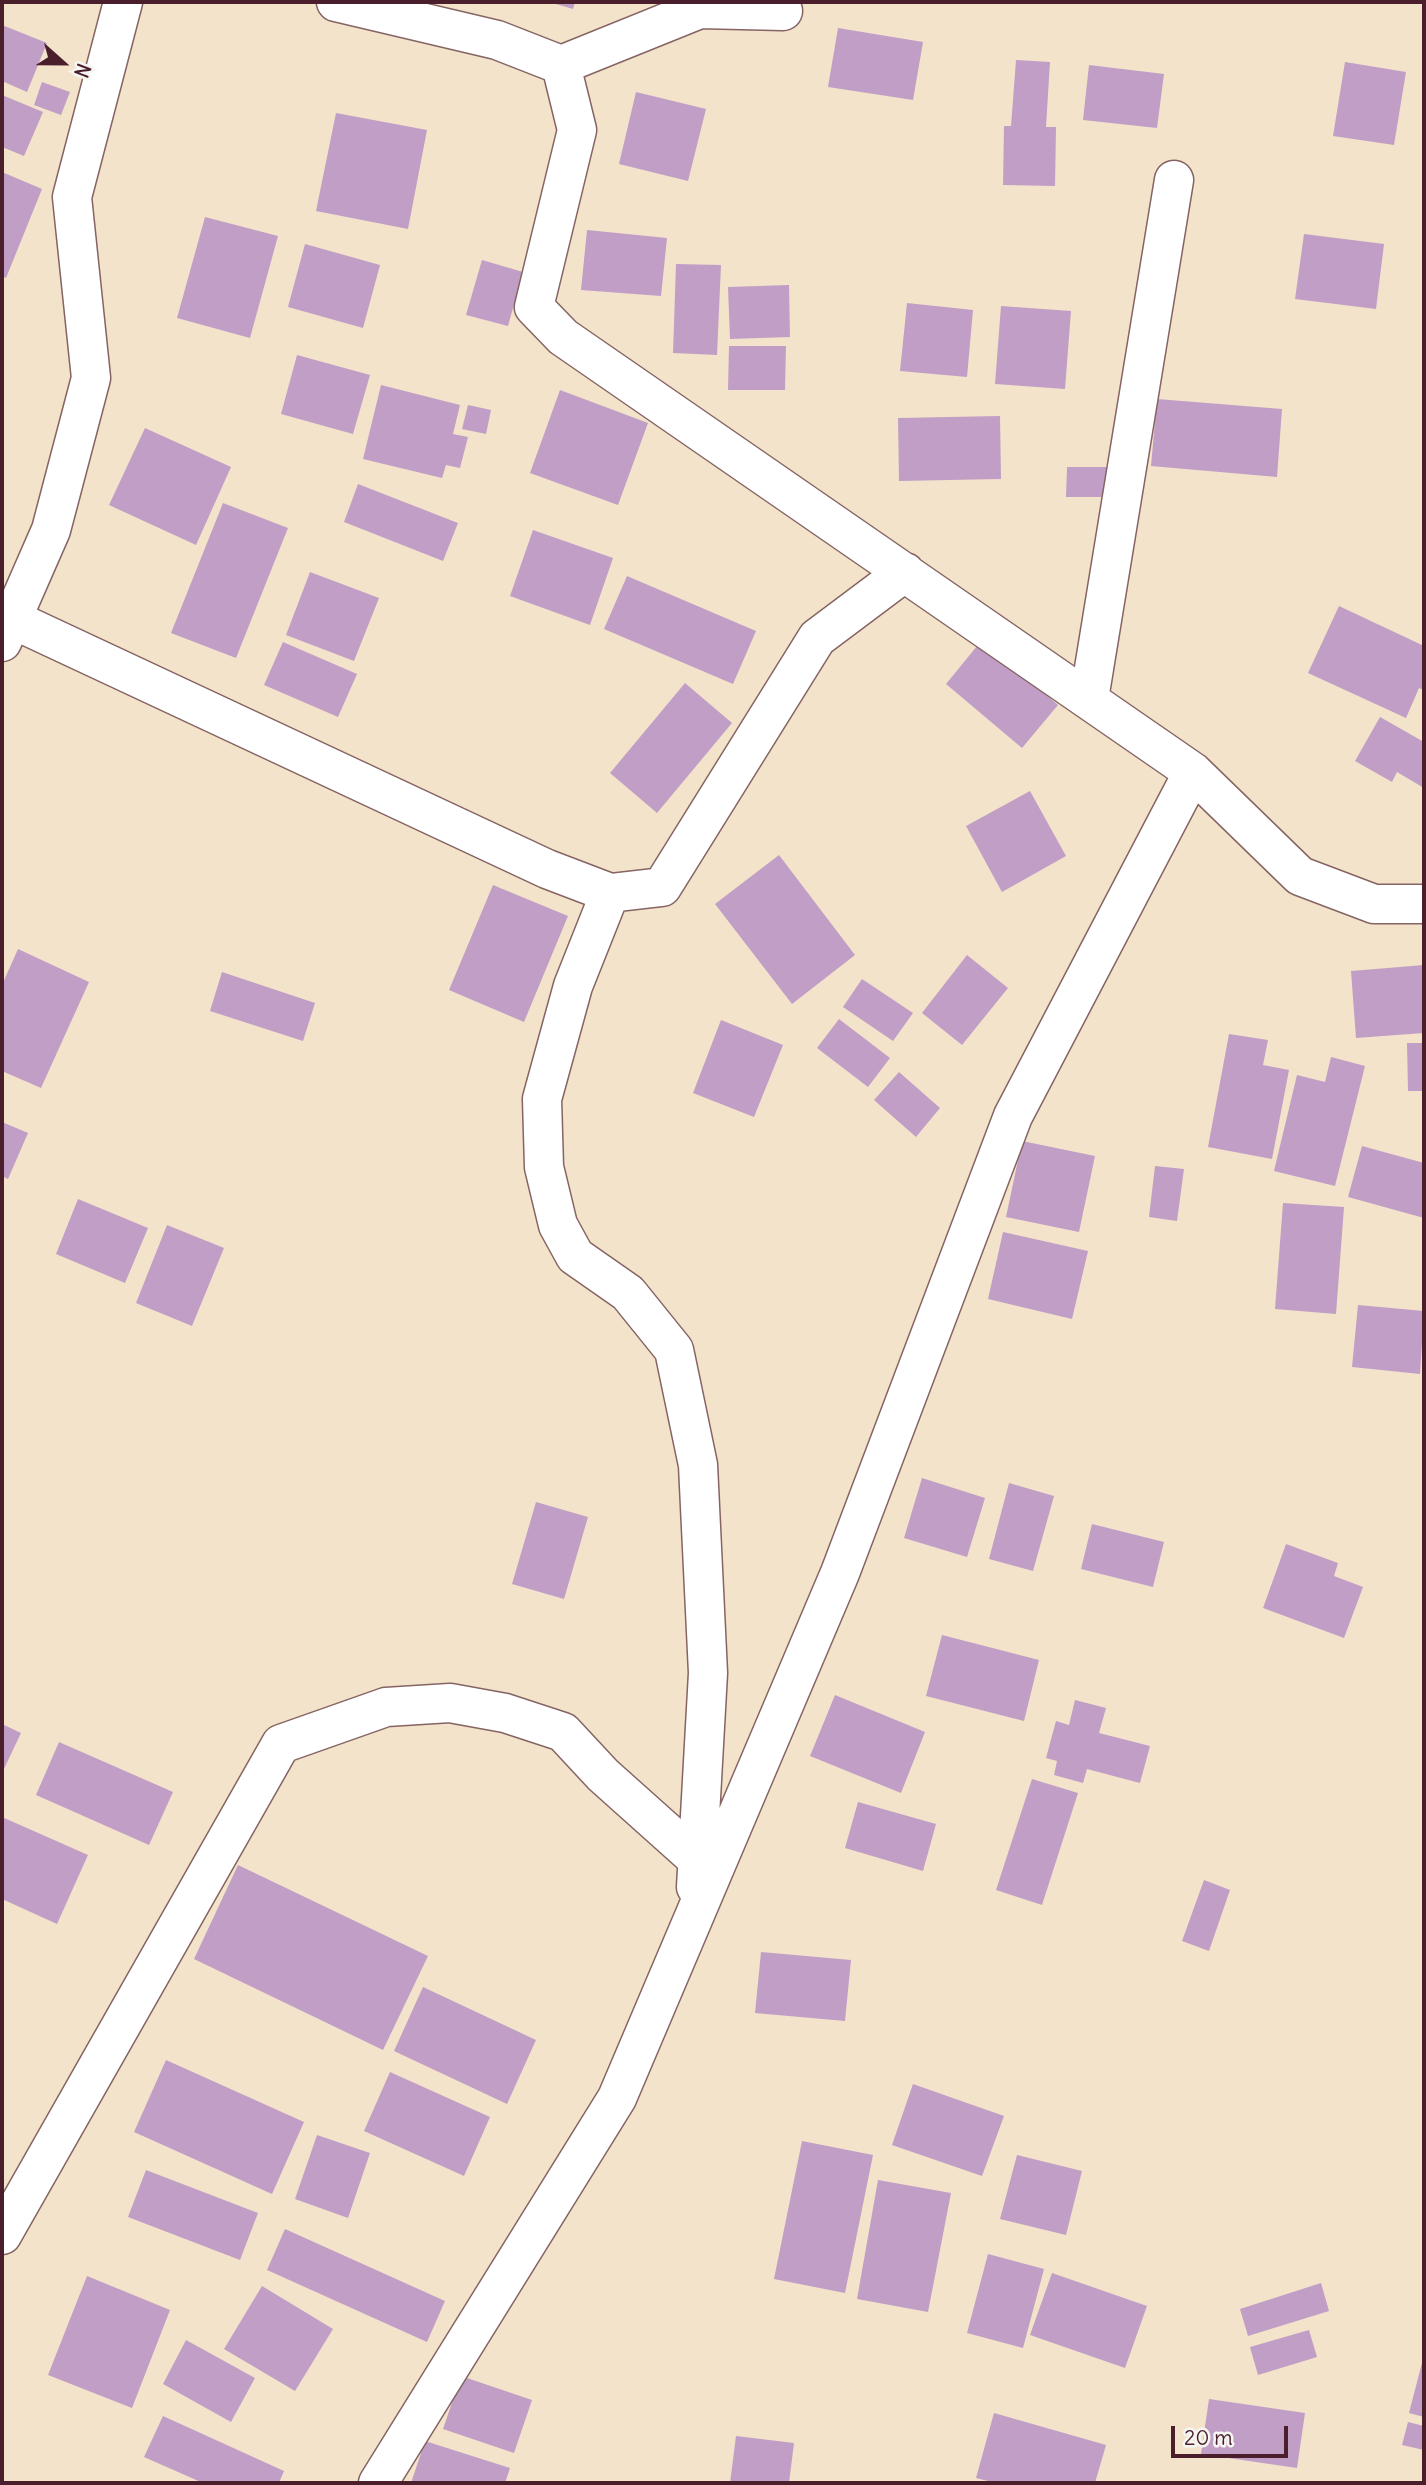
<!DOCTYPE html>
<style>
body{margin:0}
#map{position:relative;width:1426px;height:2485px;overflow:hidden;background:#f3e3cb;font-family:Delius,sans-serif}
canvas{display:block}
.frame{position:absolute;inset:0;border:4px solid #4a1f2b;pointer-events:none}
.north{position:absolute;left:28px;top:28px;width:70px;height:70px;-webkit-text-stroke:5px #f6f6f2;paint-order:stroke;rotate:111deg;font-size:19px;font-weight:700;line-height:28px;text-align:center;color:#4a1f2b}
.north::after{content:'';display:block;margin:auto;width:24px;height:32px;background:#4a1f2b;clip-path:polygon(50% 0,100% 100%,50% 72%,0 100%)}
.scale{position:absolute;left:1171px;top:2426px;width:117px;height:32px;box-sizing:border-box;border:4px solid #4a1f2b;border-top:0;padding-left:9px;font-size:21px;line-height:24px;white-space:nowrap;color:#4a1f2b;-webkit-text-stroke:5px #f6f6f2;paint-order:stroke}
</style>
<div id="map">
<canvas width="1426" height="2485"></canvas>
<div class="frame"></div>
<div class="north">N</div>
<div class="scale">20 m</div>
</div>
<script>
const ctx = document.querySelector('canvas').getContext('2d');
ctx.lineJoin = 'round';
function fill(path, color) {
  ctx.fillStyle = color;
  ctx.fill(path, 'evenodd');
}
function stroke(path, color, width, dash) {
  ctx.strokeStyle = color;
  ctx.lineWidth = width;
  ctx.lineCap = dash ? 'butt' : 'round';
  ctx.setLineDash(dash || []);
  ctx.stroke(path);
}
fill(new Path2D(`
 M549 2H575L573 9Z
 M2 25 47 43 27 92 2 81Z
 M838 28 923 42 913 100 828 87Z
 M1016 60 1050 62 1046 127H1056L1055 186 1003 185 1004 126H1011Z
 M1345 62 1406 72 1394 145 1333 136Z
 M1089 65 1164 74 1157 128 1083 120Z
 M42 82 70 92 61 115 34 105Z
 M636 92 706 109 688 181 619 164Z
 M2 95 43 112 24 156 2 147Z
 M336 113 427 130 408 229 316 211Z
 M2 172 42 189 6 278 2 276Z
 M205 217 278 236 250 338 177 318Z
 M587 230 667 238 661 296 581 290Z
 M1304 234 1384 244 1376 309 1295 299Z
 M305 244 380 265 363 328 288 307Z
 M482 260 523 272 508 326 466 315Z
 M676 264 721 265 717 355 673 353Z
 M789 285 790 337 730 339 728 287Z
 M907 303 973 310 967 377 900 371Z
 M1001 306 1071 311 1065 389 995 384Z
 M729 346H786L785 390H728Z
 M297 355 370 375 353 434 281 414Z
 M381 385 460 405 453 434 468 437 460 468 446 465 442 478 363 459Z
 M560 390 648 423 618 505 530 473Z
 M1157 399 1282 409 1277 477 1151 466Z
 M468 405 491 410 486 434 462 429Z
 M1000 416 1001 479 899 481 898 418Z
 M145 428 231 467 196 545 109 505Z
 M1067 467H1111V497H1066Z
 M358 484 458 523 443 561 344 522Z
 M223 503 288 528 236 658 171 633Z
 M533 530 613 558 590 625 510 596Z
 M310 572 379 598 354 661 286 635Z
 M627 576 756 631 733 684 604 629Z
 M1339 606 1424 646V690L1419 688 1406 718 1308 673Z
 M982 640 1058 705 1022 748 946 684Z
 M283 642 357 674 338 717 264 685Z
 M685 683 732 723 657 813 610 773Z
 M1380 717 1424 742V788L1397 772 1392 782 1355 761Z
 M1030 791 1066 856 1002 892 966 826Z
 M779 855 855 955 792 1004 715 904Z
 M493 885 568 916 524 1022 449 990Z
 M18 949 89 982 41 1088 2 1071V985Z
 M967 955 1008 988 962 1045 922 1013Z
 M1424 965V1033L1356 1038 1351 971Z
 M222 972 315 1003 303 1041 210 1011Z
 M862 979 913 1013 893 1041 843 1007Z
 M839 1019 890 1058 868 1087 817 1048Z
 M721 1020 783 1045 754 1117 693 1093Z
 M1229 1034 1268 1040 1263 1065 1289 1070 1272 1159 1208 1147Z
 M1407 1043H1424V1091H1408Z
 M1331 1057 1365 1066 1335 1186 1274 1171 1297 1075 1325 1082Z
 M899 1072 940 1108 916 1137 874 1100Z
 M2 1122 28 1133 8 1179 2 1176Z
 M1022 1141 1095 1156 1079 1232 1006 1217Z
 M1362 1146 1424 1163V1218L1348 1197Z
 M1155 1166 1184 1169 1177 1221 1149 1217Z
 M78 1199 148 1228 125 1283 56 1254Z
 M1283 1203 1344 1207 1336 1314 1275 1309Z
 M167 1225 224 1248 192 1326 136 1303Z
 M1003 1232 1088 1251 1072 1319 988 1299Z
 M1358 1305 1424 1311 1420 1374 1352 1367Z
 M922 1478 985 1498 967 1557 904 1538Z
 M1009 1483 1054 1496 1033 1571 989 1559Z
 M536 1502 588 1517 564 1599 512 1584Z
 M1092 1524 1164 1542 1153 1587 1081 1569Z
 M1286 1544 1338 1563 1334 1576 1363 1587 1344 1638 1263 1608Z
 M942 1635 1039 1660 1024 1721 926 1696Z
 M835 1695 925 1732 901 1793 810 1756Z
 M1075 1700 1106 1708 1099 1733 1150 1746 1140 1783 1087 1769 1083 1783 1054 1775 1057 1761 1046 1758 1056 1721 1069 1725Z
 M2 1724 21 1733 2 1773Z
 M59 1742 173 1792 149 1845 36 1795Z
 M1032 1779 1078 1793 1042 1905 996 1890Z
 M858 1802 936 1824 923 1871 845 1848Z
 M2 1817 88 1855 57 1924 2 1899Z
 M238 1865 428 1956 383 2050 194 1959Z
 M1204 1880 1230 1890 1209 1951 1182 1941Z
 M761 1952 851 1960 845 2021 755 2013Z
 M423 1987 536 2040 507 2104 394 2051Z
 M166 2060 304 2122 272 2194 134 2132Z
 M390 2072 490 2117 464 2176 364 2131Z
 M913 2084 1004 2116 982 2176 892 2145Z
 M317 2135 370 2153 348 2218 295 2199Z
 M802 2141 873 2155 845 2293 774 2279Z
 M1017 2155 1082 2171 1066 2235 1000 2219Z
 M146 2170 258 2213 240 2260 128 2217Z
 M878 2180 951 2193 928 2312 857 2299Z
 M285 2229 445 2301 427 2342 267 2270Z
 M988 2254 1044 2269 1023 2348 967 2333Z
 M1052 2273 1147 2306 1125 2368 1030 2335Z
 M87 2276 170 2310 132 2408 48 2375Z
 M1321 2283 1329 2311 1248 2336 1240 2309Z
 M262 2286 333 2329 295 2391 224 2349Z
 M1309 2330 1317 2357 1258 2375 1250 2347Z
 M186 2340 255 2378 231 2422 163 2384Z
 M1424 2355V2417L1409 2413Z
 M461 2376 532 2400 514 2453 443 2429Z
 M1209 2399 1305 2413 1297 2468 1201 2454Z
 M994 2413 1106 2445 1095 2483H996L976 2478Z
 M163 2416 284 2471 279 2483H203L144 2457Z
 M1408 2422 1424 2426V2450L1402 2445Z
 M736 2436 794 2443 789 2483H730Z
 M425 2441 510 2468 505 2483H411Z`), '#c19ec6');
const street = new Path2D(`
 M336 2 497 40 561 65 577 130 534 307 563 337 1193 772 1300 876 1374 904H1424
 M561 65 700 9 783 11
 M12 619 547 869 610 893 662 887 817 638 905 572
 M2 642 51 530 91 378 72 197 123 2
 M1089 699 1174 180
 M610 893 573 986 542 1099 544 1167 558 1225 575 1256 628 1293 674 1350 698 1465 708 1673 696 1887
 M2 2235 281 1744 386 1707 450 1703 505 1713 563 1732 603 1775 698 1860
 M378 2483 617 2098 840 1573 1013 1116 1193 772`);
stroke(street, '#856463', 41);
stroke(street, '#fff', 38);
</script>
